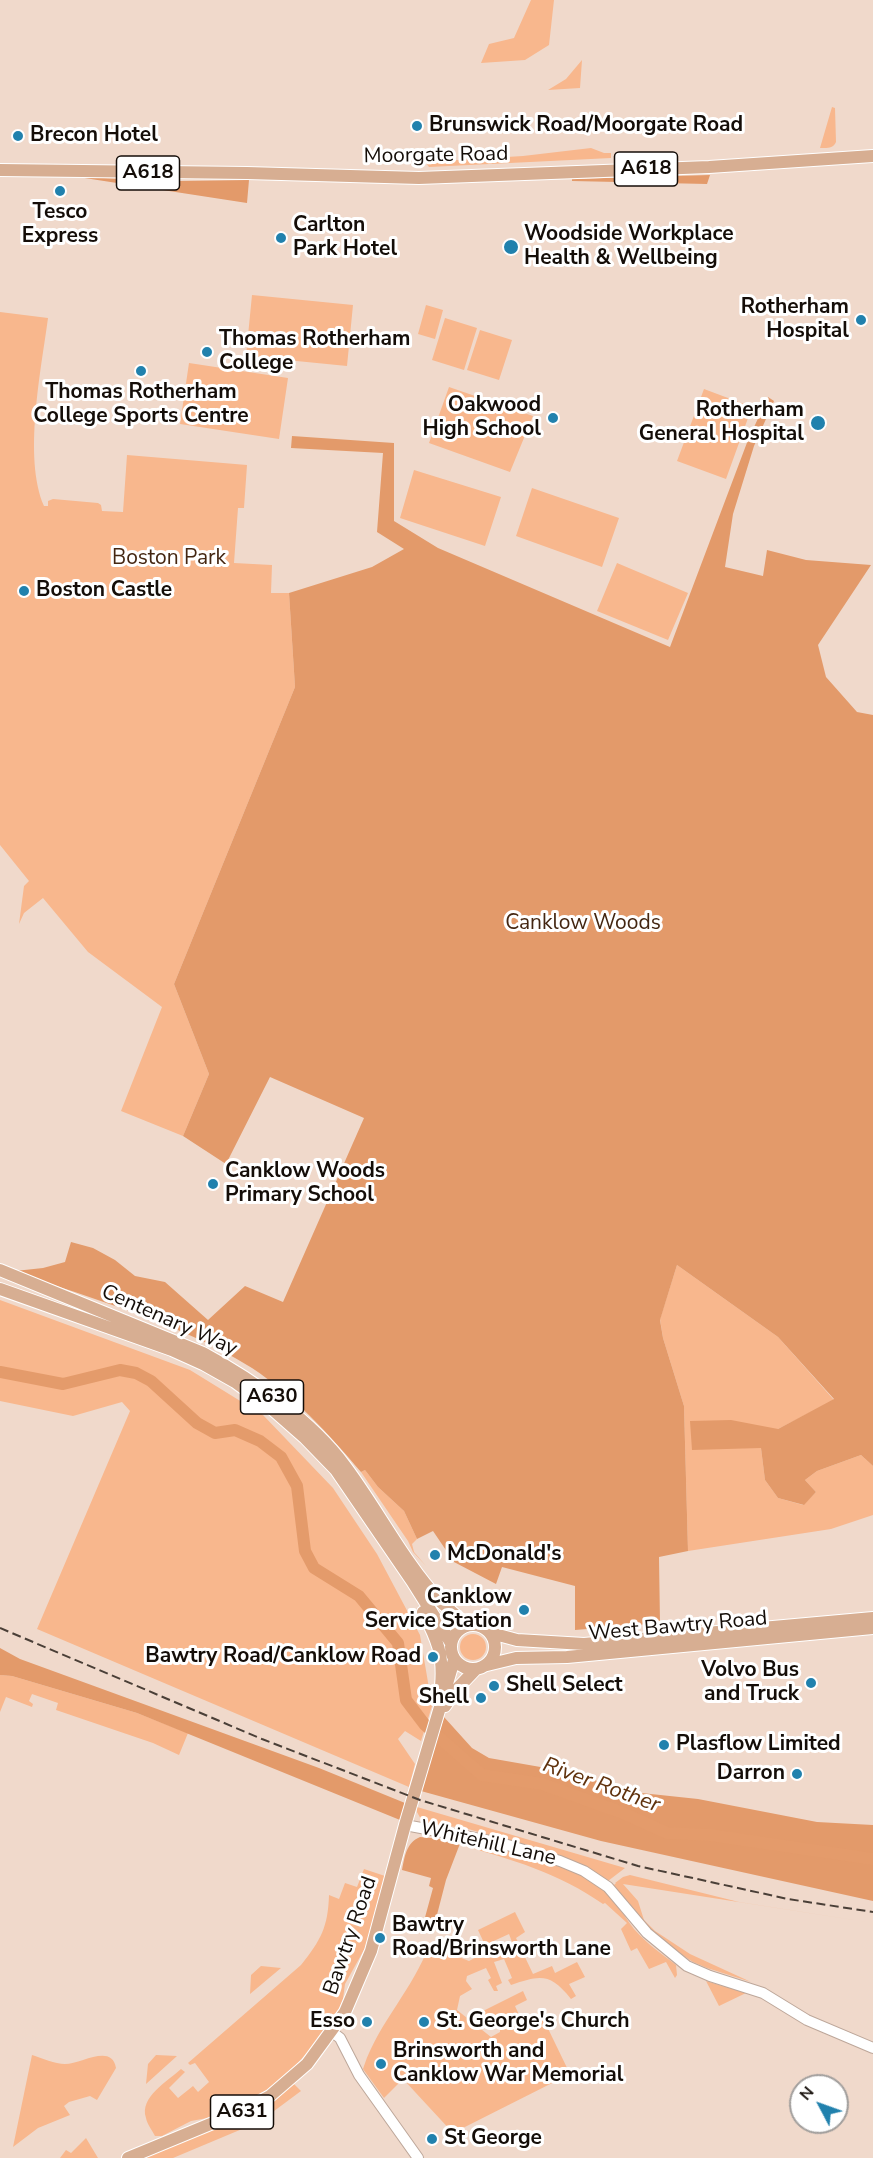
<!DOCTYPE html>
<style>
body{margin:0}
#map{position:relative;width:873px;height:2158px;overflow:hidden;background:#f0d9cb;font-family:"Nunito Sans",sans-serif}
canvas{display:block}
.north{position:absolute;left:789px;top:2074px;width:60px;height:60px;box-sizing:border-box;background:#fff;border:2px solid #a19e9c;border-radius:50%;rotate:311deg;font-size:16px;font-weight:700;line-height:24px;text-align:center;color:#140d08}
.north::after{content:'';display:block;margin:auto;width:21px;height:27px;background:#2181ad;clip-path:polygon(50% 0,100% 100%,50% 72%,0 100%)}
</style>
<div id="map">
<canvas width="873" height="2158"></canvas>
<div class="north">N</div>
</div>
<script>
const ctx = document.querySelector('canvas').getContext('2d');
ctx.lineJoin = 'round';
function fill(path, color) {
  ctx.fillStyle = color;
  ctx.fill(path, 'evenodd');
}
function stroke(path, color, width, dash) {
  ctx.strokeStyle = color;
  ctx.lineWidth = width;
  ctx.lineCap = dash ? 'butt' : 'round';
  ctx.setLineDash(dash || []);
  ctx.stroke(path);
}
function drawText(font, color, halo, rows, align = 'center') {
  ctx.font = font + ' "Nunito Sans",sans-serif';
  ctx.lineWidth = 6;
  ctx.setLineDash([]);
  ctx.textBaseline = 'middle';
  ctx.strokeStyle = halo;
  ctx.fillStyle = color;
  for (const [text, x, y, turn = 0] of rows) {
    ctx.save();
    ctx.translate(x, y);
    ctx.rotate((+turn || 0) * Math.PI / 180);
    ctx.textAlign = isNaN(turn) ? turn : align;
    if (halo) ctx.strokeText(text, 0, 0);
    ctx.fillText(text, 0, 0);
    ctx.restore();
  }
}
fill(new Path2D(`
 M531 0H554L549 45 525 60 481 63 489 44 514 38Z
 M582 60 580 88 548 90 566 79Z
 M832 107 835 108 836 142C833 149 827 148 820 148Z
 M591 148 604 153H611V158L429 167 425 162 523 156Z
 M252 295 353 305 347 366 246 356Z
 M426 305 443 310 435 339 418 334Z
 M0 312 48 318C41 371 23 457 44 506H48V501L53 499 98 503 101 505 102 511 123 512 127 455 247 465 244 508H238L234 563 272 565 271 593H289L295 687 174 984 209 1074 183 1136 121 1111 162 1007 88 952 43 898 24 913 19 924 24 886 29 881 0 845Z
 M445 318 477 328 464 370 432 360Z
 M480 330 512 340 499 380 467 370Z
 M189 363 288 378 279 439 180 424Z
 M449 387 533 416 510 472 429 443Z
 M704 389 752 407 726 479 677 461Z
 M414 470 501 497 485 546 400 518Z
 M532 488 619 518 602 567 516 536Z
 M617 563 688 593 668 640 597 611Z
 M677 1265 778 1337 834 1400 778 1429 761 1448 765 1480 778 1498 803 1505 816 1492 805 1480 817 1471 861 1455 873 1466V1515L831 1529 688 1551 684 1406 663 1338 660 1319Z
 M0 1300 190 1370 263 1415 333 1488 377 1554 420 1635 432 1706 421 1741 405 1731 398 1739 415 1764 409 1787 37 1629 130 1411 122 1402 73 1416 0 1401Z
 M365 1470 378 1487 404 1511 417 1539 412 1544 414 1552 426 1566 413 1552 408 1541 361 1472Z
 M460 1647a13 13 0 1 1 26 0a13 13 0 1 1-26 0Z
 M0 1675 12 1676 137 1713 188 1733 179 1755 153 1743 56 1710 58 1703 32 1694 29 1701 33 1704 32 1707 6 1697 0 1712Z
 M417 1807 625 1868 608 1881 563 1857 465 1828 423 1823 417 1812Z
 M461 1841C506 1850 567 1859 603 1890 616 1901 624 1916 634 1929 646 1943 662 1954 676 1965L677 1975 675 1978 666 1962 649 1969 637 1948 631 1951 621 1929 627 1923 605 1903 603 1904C559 1873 511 1859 460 1845Z
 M364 1869 385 1876 365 1948 345 1984 343 1999 338 2011 308 2052 288 2073 259 2096 213 2117 191 2121 162 2136H155C152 2130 147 2124 146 2118 139 2097 168 2081 181 2069L185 2072 169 2088 178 2098 193 2086 198 2092 209 2082 195 2063 190 2065 188 2063 301 1965C321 1940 328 1927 329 1895L339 1899 345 1883 357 1887Z
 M630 1875 739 1902 873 1923 623 1884 638 1901 644 1920 655 1931 690 1954 751 1982 707 1968 693 1962 679 1953 652 1931 613 1886 616 1883H615L623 1877Z
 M515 1912 525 1932 516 1938 533 1974 552 1966 555 1973 577 1962 585 1977 569 1984 576 1996 571 1999C550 1973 541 1975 511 1985L508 1980 512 1978 504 1959 494 1962 502 1983 496 1986 498 1991H494L488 1980 491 1978 486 1968 467 1976 466 1981 472 1989 460 1996 457 2010 491 2037 500 2032V2018L484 2015 483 2011 523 1991 527 2000 515 2006 522 2021 540 2012 570 2074 453 2133 403 2079 384 2098 363 2069 364 2066C379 2022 414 1988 429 1945L469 1961 488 1951 490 1954 512 1942 509 1934 485 1945 478 1930Z
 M261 1966 281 1968 250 1994 251 1975Z
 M706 1981 746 1993 719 2006Z
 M32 2055C42 2058 55 2064 65 2064 81 2064 112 2043 116 2068L97 2100 90 2096 69 2102 64 2106 70 2115 38 2128 13 2147Z
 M156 2055 177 2056 146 2084 148 2064Z
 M294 2084 301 2091 266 2117 272 2125 269 2126 264 2124H254L173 2158H139C192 2137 249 2120 294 2084Z
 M86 2138 98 2158H60L66 2150 71 2153Z`), '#f8b78d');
fill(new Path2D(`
 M710 175 707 184 572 181V179Z
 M78 177 181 181 249 180 247 203Z
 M768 397 774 401 754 446 733 514 725 567 763 576 767 550 806 560 871 565 818 645 826 677 857 712 873 715V1466L861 1455 817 1471 805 1480 816 1492 804 1505 778 1498 765 1480 761 1448 692 1450 690 1421 731 1420 778 1429 834 1399 778 1337 677 1265 660 1320 663 1338 684 1406 688 1551 659 1557 660 1623 575 1630V1586L502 1567 496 1584 454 1562 433 1531 417 1539 404 1511 378 1487 365 1470 361 1472C329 1434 294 1396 252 1368 179 1322 95 1301 15 1271L43 1268 65 1262 71 1242 93 1248 115 1260 135 1276 165 1282 208 1320 245 1286 283 1302 364 1118 270 1077 226 1164 183 1136 209 1074 174 984 295 687 289 593 372 567 404 549 377 532 383 453 291 448 292 436 394 443V521L438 548 670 647 748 440Z
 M0 1648 20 1659 319 1768 405 1803 400 1820 137 1713 12 1676 0 1675Z
 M444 1717 472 1748 489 1758 569 1772 632 1792 698 1799 817 1822 873 1825V1901L601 1841 421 1791Z
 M420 1837 461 1841 446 1880 432 1934 421 1932 433 1888 429 1886 431 1878 402 1870C405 1856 406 1843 420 1837Z`), '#e39a6a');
stroke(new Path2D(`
 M0 1372 63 1384 120 1370 136 1373 151 1381 197 1423 215 1433 235 1430 260 1441 281 1457 297 1486 305 1551 314 1568 359 1596 398 1643 406 1700 425 1725 482 1775 542 1784 623 1813 667 1833 710 1835 873 1859`), '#e49b6b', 12);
const secondary = new Path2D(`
 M405 1825 501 1843 560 1861 584 1871 608 1887 647 1933 687 1966 710 1976 763 1993 807 2020 873 2048
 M332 2032 340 2038 359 2075 418 2158`);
const primary = new Path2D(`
 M0 170 247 173 419 178 709 167 873 156
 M0 1270 203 1353C253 1380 311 1420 345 1466 378 1510 403 1561 440 1601 448 1609 458 1617 467 1625
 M0 1289 172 1350 203 1364 235 1382 272 1409 305 1438 336 1470 412 1581 451 1643
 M423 1612C437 1639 444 1655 441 1686
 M451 1647a22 22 0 1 1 44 0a22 22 0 1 1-44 0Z
 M491 1633 517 1640 584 1644 873 1618
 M487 1665 516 1658 567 1657 873 1628
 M445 1706 456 1690 475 1670
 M128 2158 242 2111 270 2096 307 2064 345 2012 371 1951 405 1825 454 1660`);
stroke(secondary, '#bda79a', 12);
stroke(primary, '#fff', 14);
stroke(secondary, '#fff', 10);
stroke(primary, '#d7ae92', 12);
stroke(new Path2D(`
 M0 1628 262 1739 420 1800 638 1866 788 1899 873 1912`), '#4a3f37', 2, [9, 4.5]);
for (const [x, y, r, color] of [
 [417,126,6,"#2181ad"],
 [18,136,6,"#2181ad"],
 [60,191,6,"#2181ad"],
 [281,238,6,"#2181ad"],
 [511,247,8,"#2181ad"],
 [861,320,6,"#2181ad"],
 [207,352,6,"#2181ad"],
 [141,371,6,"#2181ad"],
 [553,418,6,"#2181ad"],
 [818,423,8,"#2181ad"],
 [24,591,6,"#2181ad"],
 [213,1184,6,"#2181ad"],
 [435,1555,6,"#2181ad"],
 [524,1610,6,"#2181ad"],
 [433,1657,6,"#2181ad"],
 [811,1683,6,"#2181ad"],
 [494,1686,6,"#2181ad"],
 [481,1698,6,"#2181ad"],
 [664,1745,6,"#2181ad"],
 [797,1774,6,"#2181ad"],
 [380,1938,6,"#2181ad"],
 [367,2022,6,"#2181ad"],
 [424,2022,6,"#2181ad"],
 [381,2064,6,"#2181ad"],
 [432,2139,6,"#2181ad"]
]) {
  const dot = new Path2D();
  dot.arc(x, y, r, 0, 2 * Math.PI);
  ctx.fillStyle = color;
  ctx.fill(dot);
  stroke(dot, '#fff', 2);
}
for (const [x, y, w] of [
 [646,169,63],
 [148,173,63],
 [272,1397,63],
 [242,2112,63]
]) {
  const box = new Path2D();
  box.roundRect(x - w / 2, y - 17, w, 34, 4.5);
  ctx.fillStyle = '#fff';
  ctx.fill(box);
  stroke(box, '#140d08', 1.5);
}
drawText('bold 20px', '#140d08', null, [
 ["A618",646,169],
 ["A618",148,173],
 ["A630",272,1397],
 ["A631",242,2112]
]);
drawText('bold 21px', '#140d08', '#fff', [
 ["Brunswick Road/Moorgate Road",429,126],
 ["Brecon Hotel",30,136],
 ["Tesco",60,213,"center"],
 ["Express",60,237,"center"],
 ["Carlton",293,226],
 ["Park Hotel",293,250],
 ["Woodside Workplace",524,235],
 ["Health & Wellbeing",524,259],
 ["Rotherham",849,308,"right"],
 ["Hospital",849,332,"right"],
 ["Thomas Rotherham",219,340],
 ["College",219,364],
 ["Thomas Rotherham",141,393,"center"],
 ["College Sports Centre",141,417,"center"],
 ["Oakwood",541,406,"right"],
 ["High School",541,430,"right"],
 ["Rotherham",804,411,"right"],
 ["General Hospital",804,435,"right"],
 ["Boston Castle",36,591],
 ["Canklow Woods",225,1172],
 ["Primary School",225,1196],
 ["McDonald's",447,1555],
 ["Canklow",512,1598,"right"],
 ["Service Station",512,1622,"right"],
 ["Bawtry Road/Canklow Road",421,1657,"right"],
 ["Volvo Bus",799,1671,"right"],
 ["and Truck",799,1695,"right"],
 ["Shell Select",506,1686],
 ["Shell",469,1698,"right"],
 ["Plasflow Limited",676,1745],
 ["Darron",785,1774,"right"],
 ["Bawtry",392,1926],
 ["Road/Brinsworth Lane",392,1950],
 ["Esso",355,2022,"right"],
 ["St. George's Church",436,2022],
 ["Brinsworth and",393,2052],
 ["Canklow War Memorial",393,2076],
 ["St George",444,2139]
], 'left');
drawText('21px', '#140d08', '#fff', [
 ["Moorgate Road",436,156,-1],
 ["Centenary Way",169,1321,24],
 ["West Bawtry Road",678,1627,-5],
 ["Whitehill Lane",488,1844,13],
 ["Bawtry Road",351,1936,-71]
]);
drawText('21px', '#442611', '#fff', [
 ["Boston Park",169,559],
 ["Canklow Woods",583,924]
]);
drawText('italic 22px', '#60320d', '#fff', [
 ["River Rother",601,1786,20]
]);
</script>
